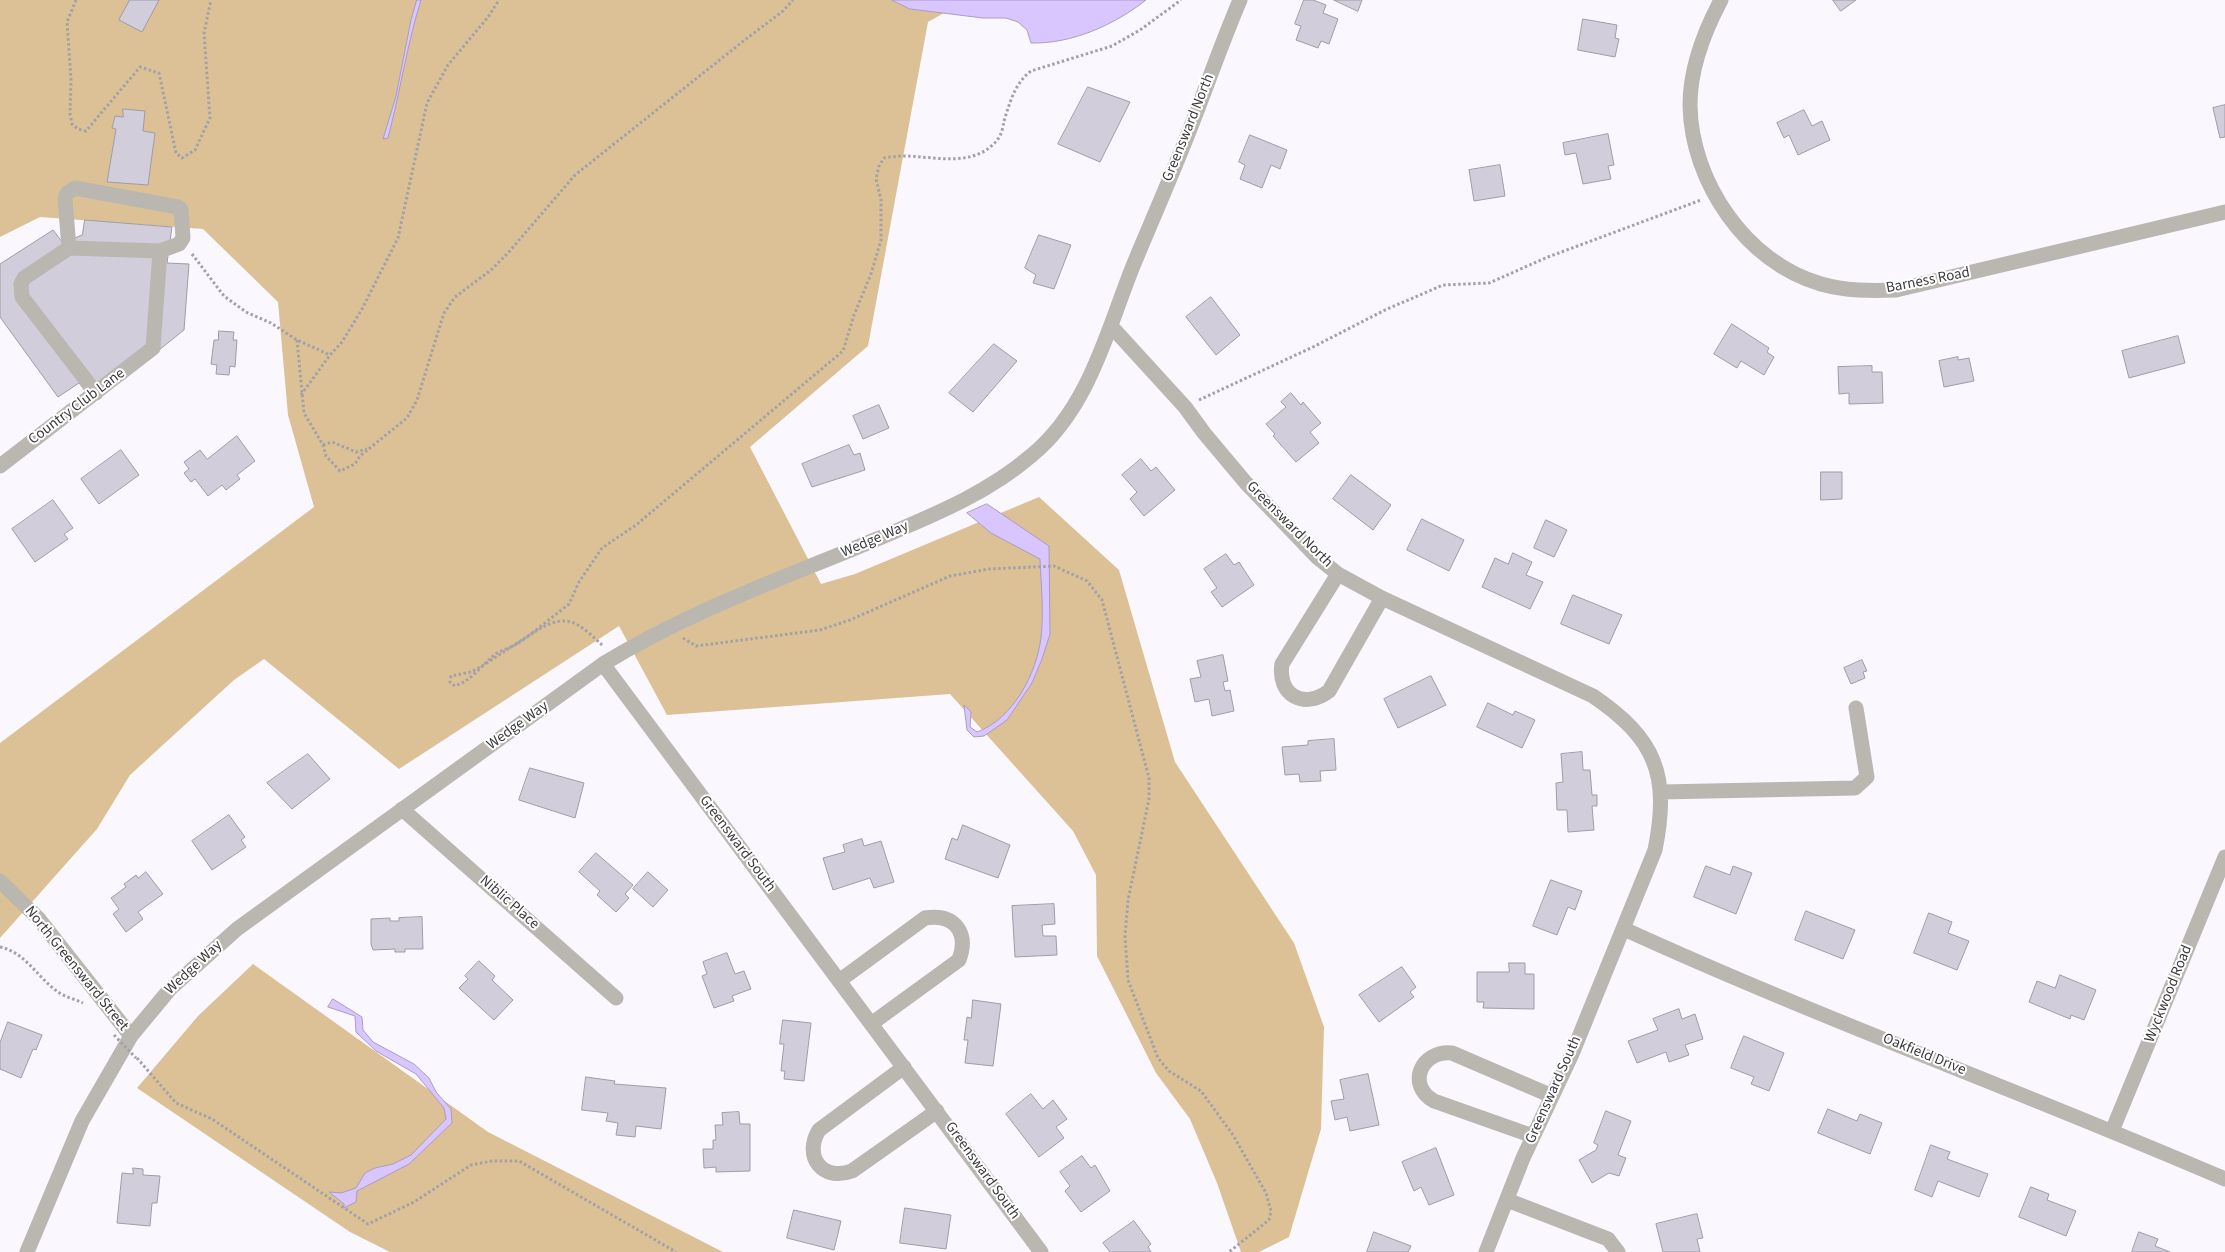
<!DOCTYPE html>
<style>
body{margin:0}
canvas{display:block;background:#faf8fe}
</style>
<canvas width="2225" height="1252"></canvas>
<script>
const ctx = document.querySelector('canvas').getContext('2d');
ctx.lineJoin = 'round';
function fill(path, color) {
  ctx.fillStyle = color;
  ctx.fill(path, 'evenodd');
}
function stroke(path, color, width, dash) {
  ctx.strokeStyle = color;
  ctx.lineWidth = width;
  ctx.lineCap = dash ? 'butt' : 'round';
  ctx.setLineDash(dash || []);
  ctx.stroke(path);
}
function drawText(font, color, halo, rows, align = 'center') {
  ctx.font = font + ' "Source Sans 3",sans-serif';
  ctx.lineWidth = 4;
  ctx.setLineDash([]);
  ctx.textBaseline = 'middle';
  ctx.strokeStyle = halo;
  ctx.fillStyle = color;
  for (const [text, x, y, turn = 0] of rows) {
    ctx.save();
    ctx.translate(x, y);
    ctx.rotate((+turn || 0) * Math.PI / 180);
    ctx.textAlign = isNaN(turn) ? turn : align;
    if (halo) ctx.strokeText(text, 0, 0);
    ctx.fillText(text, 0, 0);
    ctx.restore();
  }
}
fill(new Path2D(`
 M0 0H967L928 22 868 346 750 447 821 584 855 574 1039 497 1119 570 1175 762 1294 943 1324 1027 1321 1129 1289 1237 1259 1252H1241L1217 1183 1190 1119 1156 1073 1097 956 1096 875 1073 831 950 694 667 715 619 626 399 769 264 659 234 680 130 775 97 829 0 938V743L314 507 288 415 278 302 203 229 40 217 0 237Z
 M253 964 488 1132 723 1252H390L350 1232 137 1088 198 1016Z`), '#dcc196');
const water = new Path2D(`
 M417 0H421C407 45 400 92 388 138L383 139 396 96 411 20Z
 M892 0H1146C1114 25 1072 44 1031 43L1027 30 1018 22 1006 18H983L910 9Z
 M987 504 1049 546 1050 634 1042 659 1032 683 1007 720 984 736 974 737 967 730 964 705 971 712 970 727 977 732C1013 719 1037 673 1041 637 1044 612 1041 584 1040 559L991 533 967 513Z
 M333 999 362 1017 363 1030 373 1042 414 1064 429 1078 436 1092 451 1109 452 1123 409 1164 357 1191 356 1202 344 1208V1204L329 1192 341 1193 356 1188 365 1173 375 1168 393 1164 411 1155 446 1119 444 1108 416 1074 376 1051 356 1032 355 1016 328 1007Z`);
fill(water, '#d9c6ff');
stroke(water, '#aa9cc5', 1);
const building = new Path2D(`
 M130 0H159L142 32 119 20Z
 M1304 0H1313L1326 5 1323 13 1338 19 1329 44 1321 41 1318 48 1296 40 1301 26 1295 24Z
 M1334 0H1362L1358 11Z
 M1833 0H1856L1841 11Z
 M1583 19 1617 25 1615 38 1619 39 1615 57 1578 50Z
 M1088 87 1130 102 1100 162 1058 144Z
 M2225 105V137L2220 138 2213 108Z
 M123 109 145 111 143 131 155 133 148 185 107 182 116 129 112 128 115 116 123 117Z
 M1804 110 1812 126 1822 121 1830 140 1798 155 1789 135 1784 138 1777 123Z
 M1608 134 1614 165 1608 166 1611 179 1583 184 1576 153 1565 155 1563 143Z
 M1250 135 1287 150 1280 169 1271 165 1262 188 1240 179 1245 165 1239 162Z
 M1500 165 1505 196 1474 201 1469 170Z
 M85 220 172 227 167 263 189 264 184 330 94 402 79 383 58 397 0 317V264L53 230 63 243 82 235Z
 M1039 235 1071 245 1054 289 1033 283 1036 275 1025 268Z
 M1211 297 1240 335 1216 355 1186 317Z
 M1732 324 1769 348 1767 352 1774 357 1764 375 1741 361 1737 368 1714 354Z
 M219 331 234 332 233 340H237L235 367 230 366 229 375 216 374 217 365 211 364 214 340H218Z
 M2178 336 2185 363 2129 378 2122 351Z
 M994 344 1017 361 973 412 949 393Z
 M1958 357V360L1969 358 1974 381 1944 387 1939 361Z
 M1872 366V372H1882L1883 403 1849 404V393L1839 394 1838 367Z
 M1291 393 1301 405 1303 402 1321 423 1310 432 1319 443 1296 462 1273 436 1275 434 1266 424 1286 407 1281 402Z
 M879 405 889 428 863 439 853 416Z
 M237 436 255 461 237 475 240 479 226 490 222 485 208 496 195 479 191 482 184 473 189 469 184 462 200 450 207 459Z
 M849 445 854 455 860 453 865 470 812 487 802 464Z
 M121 450 139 475 99 504 81 479Z
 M1141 459 1151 471 1156 467 1175 490 1144 516 1130 499 1137 492 1122 475Z
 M1821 472H1842V499L1821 500Z
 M1351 475 1391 505 1373 530 1333 499Z
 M53 500 73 528 64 534 68 539 35 562 12 529Z
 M1422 519 1464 540 1449 571 1407 550Z
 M1546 520 1567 530 1554 557 1534 548Z
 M1513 553 1532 562 1526 575 1543 582 1530 609 1482 587 1495 558 1508 564Z
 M1226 554 1234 565 1239 562 1254 585 1222 607 1211 592 1217 588 1204 569Z
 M1573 595 1622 615 1609 644 1561 624Z
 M1223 655 1228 681 1223 682 1225 691 1230 690 1234 711 1212 716 1209 699 1195 702 1190 679 1201 677 1197 661Z
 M1862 660 1867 671 1863 672 1865 678 1851 684 1844 668Z
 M1431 676 1446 705 1398 728 1384 699Z
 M1488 703 1513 715 1515 711 1535 720 1522 748 1477 727Z
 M1334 739 1336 770 1320 771 1321 781 1300 782 1299 774 1285 775 1282 747 1308 745V741Z
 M1582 752 1583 770H1590L1592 795H1597V806H1592L1594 830 1568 832 1567 810H1557L1556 783 1563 782 1561 754Z
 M308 754 330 779 292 809 267 783Z
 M530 768 584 783 575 818 519 800Z
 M229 815 245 837 241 840 246 847 212 870 192 841Z
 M963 825 1010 845 998 878 945 859 952 838 957 840Z
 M862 839 864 846 881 841 894 882 874 888 870 878 833 890 823 858 845 852 843 845Z
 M596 853 633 885 625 894 629 898 616 912 597 895 600 891 579 872Z
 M1706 866 1730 875 1733 866 1752 873 1736 914 1694 897Z
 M146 872 163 894 138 912 143 919 126 932 113 914 119 909 111 898 126 887 124 884 136 875 138 878Z
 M648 872 668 890 653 907 633 889Z
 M1551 880 1582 891 1575 910 1568 907 1557 935 1533 926Z
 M1054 904 1055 924 1042 925 1043 936H1056L1057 955 1015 957 1012 906Z
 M1806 911 1855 930 1843 959 1795 940Z
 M1929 913 1952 922 1948 933 1969 941 1957 970 1914 953Z
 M422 917 423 949H405V952H395V949L373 950 371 944V919L390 918V921H399V918Z
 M727 953 735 974 744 971 751 989 732 996 734 1001 714 1008 702 976 707 974 703 962Z
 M479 961 495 976 492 980 513 1000 494 1020 459 988 468 979 465 976Z
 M1509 963H1525V974H1534V1009L1483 1008 1484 1002H1477V972H1509Z
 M1402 967 1416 987 1410 992 1414 997 1379 1022 1359 995Z
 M2060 975 2096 990 2084 1020 2071 1015 2070 1019 2029 1002 2037 981 2055 988Z
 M973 1000 1001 1004 993 1066 965 1063 968 1040H964L967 1017 971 1018Z
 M1679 1009 1682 1019 1695 1014 1703 1039 1685 1045 1689 1055 1669 1062 1666 1052 1637 1063 1628 1041 1658 1030 1653 1019Z
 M783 1020 811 1023 804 1081 784 1079 785 1071H781L784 1044H780Z
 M8 1022 42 1035 36 1050 33 1049 21 1078 0 1069V1043Z
 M1744 1036 1784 1053 1769 1091 1751 1084 1754 1077 1731 1068Z
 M1368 1074 1379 1125 1350 1131 1347 1117 1335 1120 1331 1101 1344 1099 1340 1080Z
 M586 1077 615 1081 614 1084 666 1088 661 1129 636 1126 635 1137 616 1135 618 1123 606 1121 608 1113 582 1110Z
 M1031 1094 1043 1109 1053 1100 1067 1119 1056 1127 1064 1138 1039 1157 1006 1114Z
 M1828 1109 1857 1121 1860 1114 1882 1123 1870 1154 1818 1133Z
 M1606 1111 1631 1121 1618 1155 1626 1158 1619 1176 1609 1173 1592 1183 1579 1160 1596 1150 1598 1145 1594 1143Z
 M739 1112 740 1124H750V1171L716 1172V1167L704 1168 703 1149H713V1140H716L715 1125H723L722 1113Z
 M1931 1145 1950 1152 1947 1159 1988 1174 1979 1197 1938 1181 1932 1197 1915 1190Z
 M1436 1148 1454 1195 1429 1205 1421 1187 1414 1191 1402 1162Z
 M1082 1156 1091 1168 1095 1165 1110 1191 1081 1212 1065 1191 1070 1186 1060 1172Z
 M133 1168 143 1169V1175L160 1176 157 1203H152L150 1226 117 1223 122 1173 133 1174Z
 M2031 1187 2049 1194 2047 1200 2076 1211 2066 1236 2019 1217Z
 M905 1208 951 1215 946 1249 900 1243Z
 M794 1210 841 1221 834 1250 787 1238Z
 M1697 1214 1703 1238 1697 1239 1700 1252H1663L1656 1224Z
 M1134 1221 1151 1244 1148 1247 1151 1252H1110L1103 1243Z
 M1374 1232 1411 1246 1408 1252H1367Z
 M2139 1232 2158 1239 2155 1246 2170 1252H2132Z`);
fill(building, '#d2cddb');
stroke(building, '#9f9ba8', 1);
stroke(new Path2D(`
 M76 0 67 22 71 80 70 114 72 124 78 129 86 131 140 67 159 73 176 153 182 158 195 150 210 118 204 33 211 0
 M192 254 224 296 246 312 271 323 297 340 330 355 342 342 362 309 398 238 427 103 448 65 488 17 499 0
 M297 340 304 413 323 445 326 456 340 471 355 464 360 456 407 418 417 400 444 313 455 297 491 270 508 253 575 175 746 39 783 11 793 0
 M301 395 330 355
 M1199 400 1313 347 1385 310 1443 285 1489 283 1548 257 1701 200
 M323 445 332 442 356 452 367 449
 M683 638 696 646 820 630 850 620 950 576 989 569 1054 566 1087 581 1102 600 1149 778V799L1128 900 1125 936 1128 980 1158 1058 1169 1071 1201 1091 1233 1135 1266 1193 1271 1211 1269 1220 1229 1252
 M602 645C593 637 583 626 571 622 552 616 530 636 515 645 509 648 503 650 497 653 482 664 473 680 455 686L450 682 451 676 471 672 482 666 531 634 569 604 579 582 602 548 636 525 843 351 854 315 871 274 881 240V200L876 179 879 166 884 158C890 157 897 156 903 156 934 156 975 169 998 139 1002 134 1003 126 1004 121 1010 102 1015 83 1031 71L1112 46 1140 30 1181 0
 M0 947C25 952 38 978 58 992 65 997 75 999 83 1003
 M137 1058 176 1103 212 1119 368 1224 414 1202 471 1165 492 1161H519L676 1252`), '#a3a1a7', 3, [2.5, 2.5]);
stroke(new Path2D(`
 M1721 0C1704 32 1690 68 1690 105 1691 181 1746 263 1821 284 1846 291 1871 291 1896 290L2225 212
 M69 248 160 251
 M1111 326 1185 407 1204 433 1246 483 1318 558 1338 574 1382 598 1593 696C1656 739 1670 775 1655 850L1572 1054 1523 1158 1486 1252
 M0 466 153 348 160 251 179 244 183 238 181 209 178 207 75 188 67 193 65 199 69 248 24 278 21 284 22 297 96 393
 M1338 574 1282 664C1277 695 1304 710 1329 691L1382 598
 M603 664 1041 1252
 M1661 792 1855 788 1867 777 1856 708
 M402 809 616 998
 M0 881 38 918 131 1036
 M1624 929C1821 1019 2026 1093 2225 1179
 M839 981 925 918C955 913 969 933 959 960L871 1024
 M904 1067 819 1130C803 1156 822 1182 852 1171L937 1111
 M2112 1131 2225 857
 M1533 1136 1434 1101C1406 1085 1421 1050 1452 1053L1552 1096
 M1507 1200 1608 1239 1618 1252
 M27 1252 82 1121 131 1036 170 989 237 929 603 664C689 611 784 578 877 539 931 516 987 494 1032 455 1089 408 1107 331 1133 266 1152 220 1172 175 1190 129 1207 86 1222 42 1240 0`), '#bab7b1', 15);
stroke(new Path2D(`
 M114 1035 136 1058`), '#a3a1a7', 3, [2.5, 2.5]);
drawText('15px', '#3b3a3f', '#fff', [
 ["Greensward North",1189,128,-68],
 ["Barness Road",1928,281,-11],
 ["Country Club Lane",77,407,-37],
 ["Greensward North",1289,525,45],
 ["Wedge Way",875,540,-23],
 ["Wedge Way",518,726,-36],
 ["Greensward South",737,844,53],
 ["Niblic Place",509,903,41],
 ["Wedge Way",194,968,-43],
 ["North Greensward Street",76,969,51],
 ["Wyckwood Road",2169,994,-68],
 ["Oakfield Drive",1924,1055,22],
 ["Greensward South",1554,1090,-66],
 ["Greensward South",982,1171,54]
]);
</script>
